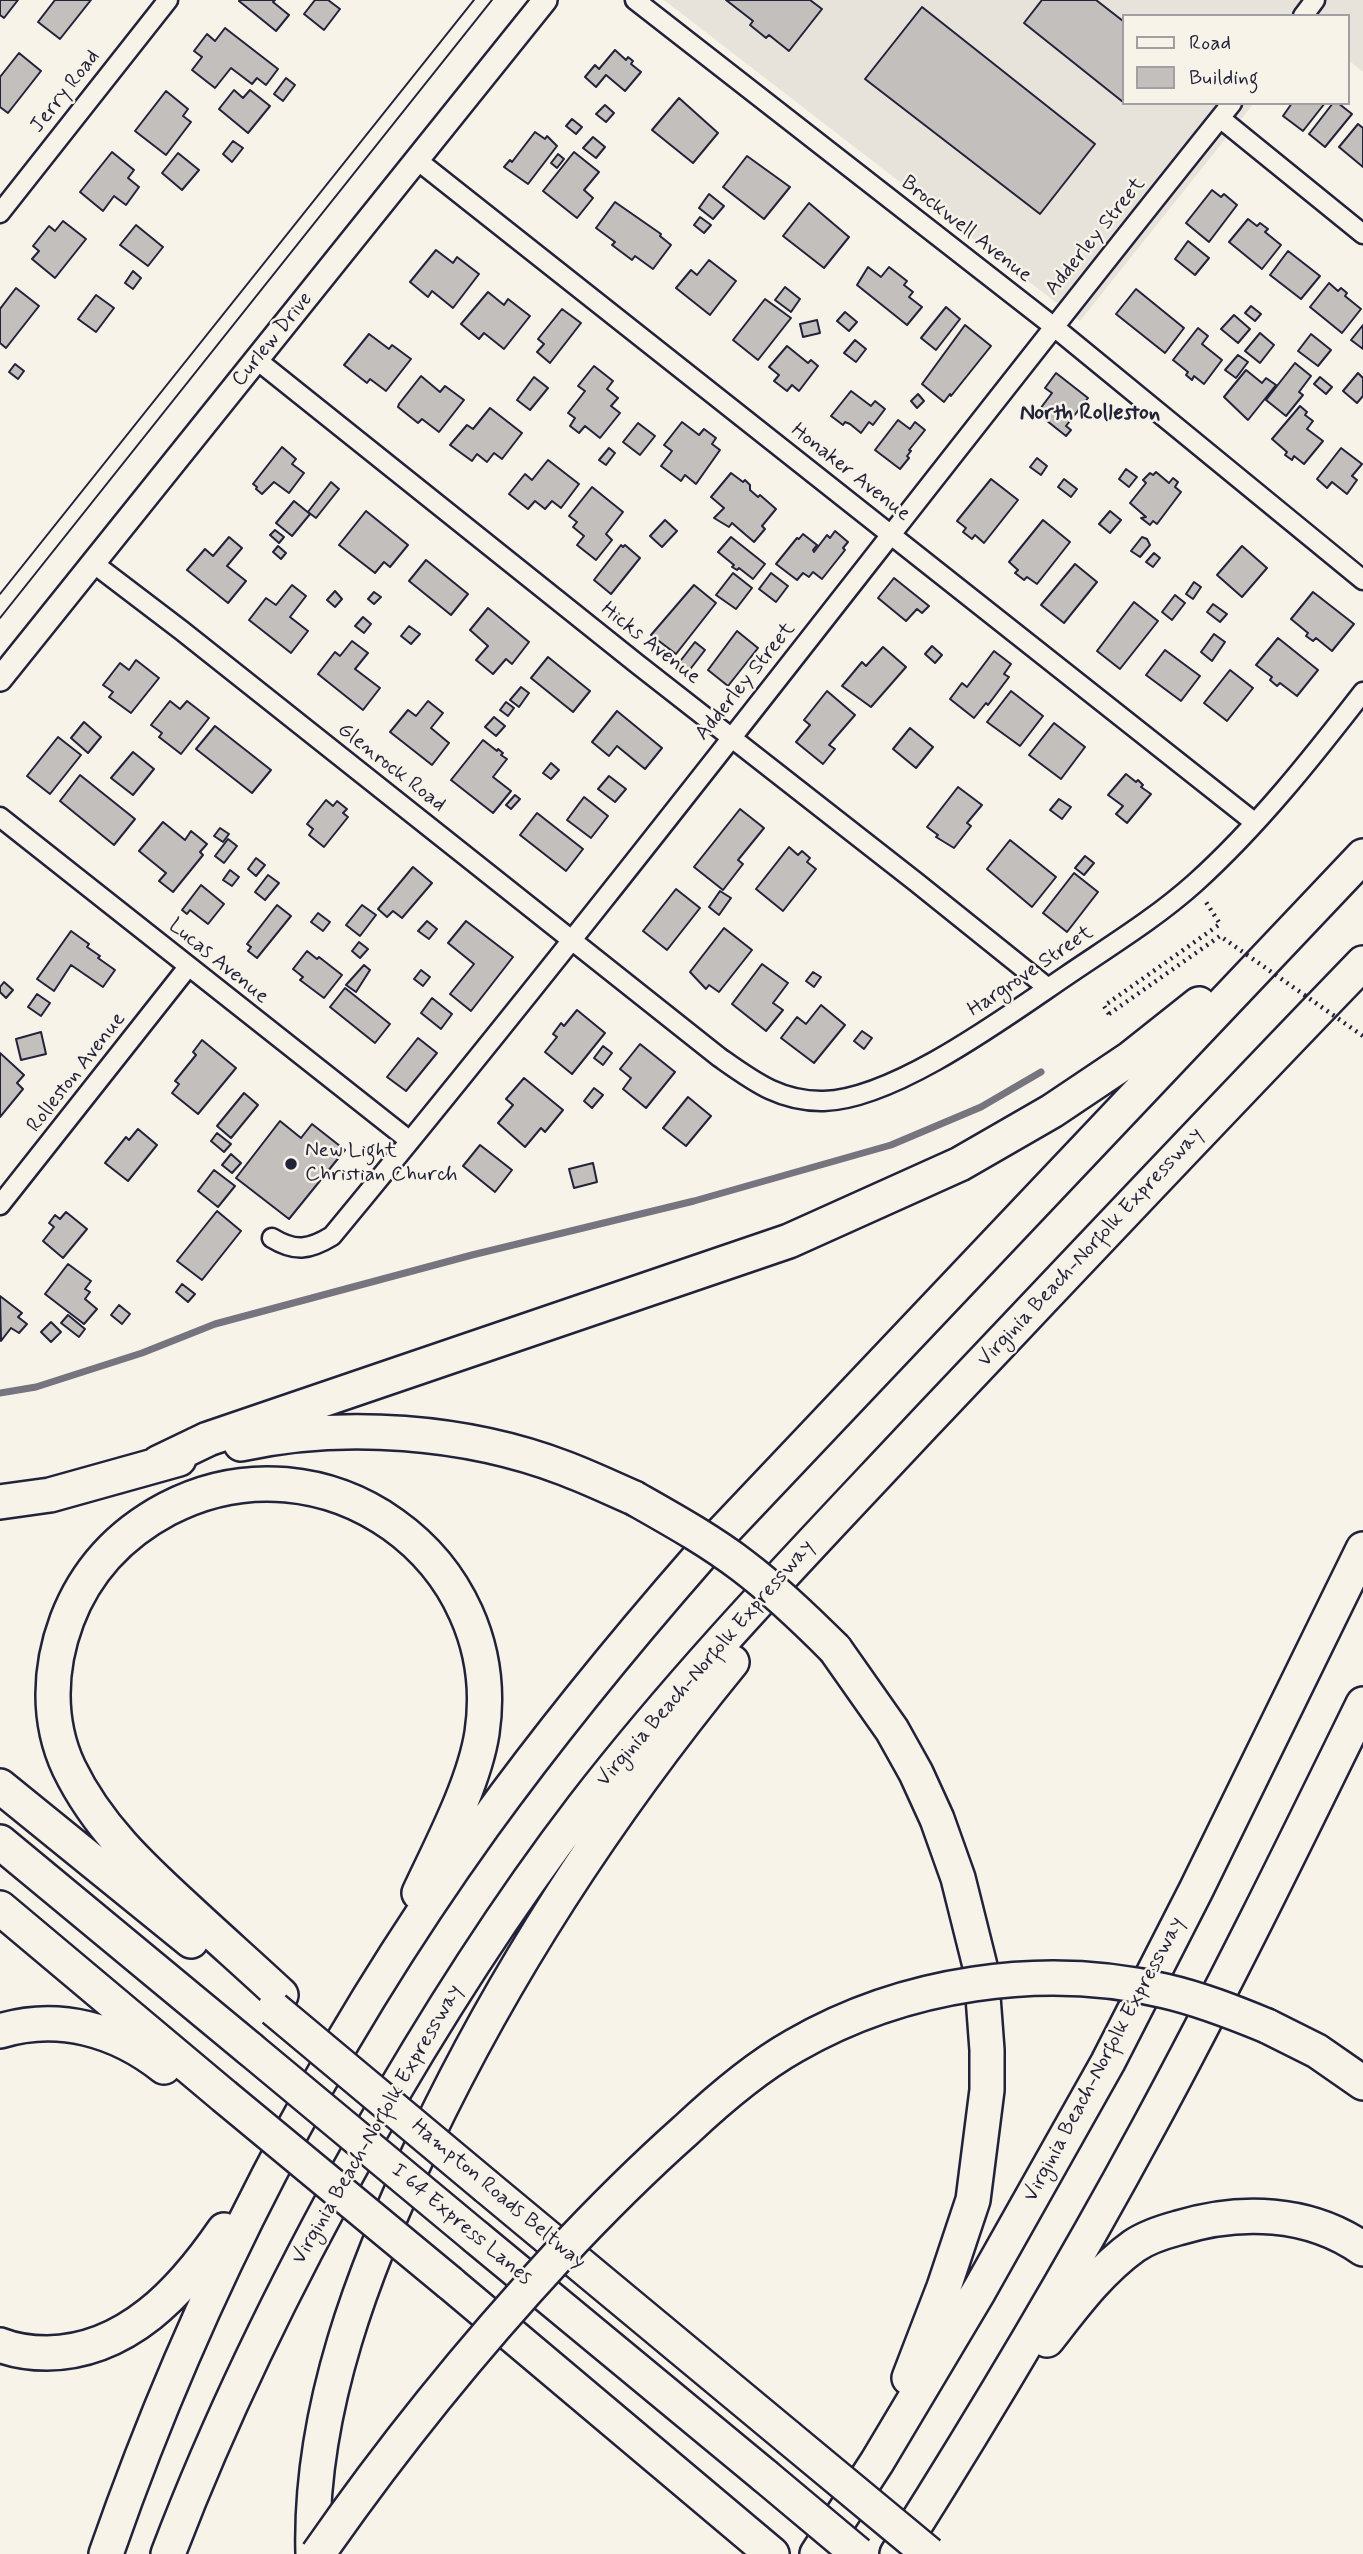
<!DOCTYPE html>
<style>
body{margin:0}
#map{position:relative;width:1363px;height:2554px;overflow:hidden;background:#f7f3e8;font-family:Mynerve,sans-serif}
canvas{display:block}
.legend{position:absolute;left:1122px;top:14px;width:228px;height:91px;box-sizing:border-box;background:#f7f3e8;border:2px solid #a29fa3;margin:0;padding:9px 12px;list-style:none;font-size:21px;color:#22223b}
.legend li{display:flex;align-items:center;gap:14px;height:35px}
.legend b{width:35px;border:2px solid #a29fa3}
</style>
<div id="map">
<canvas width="1363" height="2554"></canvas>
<ul class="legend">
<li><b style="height:9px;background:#f7f3e8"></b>Road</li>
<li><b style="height:19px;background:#c2bfbd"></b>Building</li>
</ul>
</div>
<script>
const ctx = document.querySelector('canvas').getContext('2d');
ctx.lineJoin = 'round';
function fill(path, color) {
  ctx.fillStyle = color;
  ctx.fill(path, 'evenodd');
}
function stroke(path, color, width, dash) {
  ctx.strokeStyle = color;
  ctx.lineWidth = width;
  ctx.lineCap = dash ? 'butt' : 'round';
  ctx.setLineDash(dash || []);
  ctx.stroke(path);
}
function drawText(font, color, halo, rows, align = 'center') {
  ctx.font = font + ' Mynerve,sans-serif';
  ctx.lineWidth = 5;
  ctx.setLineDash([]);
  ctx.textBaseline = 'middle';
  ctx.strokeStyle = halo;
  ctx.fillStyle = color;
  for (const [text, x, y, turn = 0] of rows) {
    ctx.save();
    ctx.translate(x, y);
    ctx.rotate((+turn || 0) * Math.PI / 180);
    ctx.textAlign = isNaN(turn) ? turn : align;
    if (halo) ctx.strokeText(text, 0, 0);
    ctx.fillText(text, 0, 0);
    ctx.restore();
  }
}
fill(new Path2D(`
 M664 0H1363V72L1347 59V16H1123V103H1254L1080 321Z`), '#e7e3db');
stroke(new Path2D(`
 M0 1393 36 1387 142 1353 215 1324 472 1255 694 1201 891 1145 981 1107 1041 1072`), '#76747f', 7);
const building = new Path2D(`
 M0 0H18L4 18 0 15Z
 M55 0H91L60 39 38 22Z
 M240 0H275L273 2 289 15 276 31 239 1Z
 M315 0H328L340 9 324 30 304 14Z
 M726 0H810L822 9 789 51 769 35 766 38 750 25 753 21Z
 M1042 0H1096L1123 21V102L1024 23Z
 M922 7 1095 144 1040 214 865 79Z
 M225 28 278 69 266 85 257 78 252 84 231 68 215 88 192 70 202 57 194 51 207 34 215 41Z
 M615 50 626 60 628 57 633 61 631 64 641 72 625 91 606 75 596 87 585 77 595 65 599 69Z
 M19 53 41 71 8 113 0 107V77Z
 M286 78 295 85 283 101 274 94Z
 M234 90 243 98 250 90 270 106 248 133 219 109Z
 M166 91 188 109 183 116 191 122 166 155 135 131Z
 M679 98 718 133 693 163 652 130Z
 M1292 103H1325L1303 131 1283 116Z
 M1333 103H1338L1352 114 1325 147 1309 134Z
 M605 105 614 113 606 122 596 114Z
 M572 119 582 127 576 134 566 126Z
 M1358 124 1363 128V167L1339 147Z
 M535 132 545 139 547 136 557 146 528 184 504 167 510 160 512 162Z
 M593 137 605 147 596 158 583 148Z
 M233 141 243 148 232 162 223 154Z
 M112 152 134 170 128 178 139 187 126 205 114 196 103 211 80 192Z
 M574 152 599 172 584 190 593 198 577 218 543 191Z
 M178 153 199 170 182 190 162 173Z
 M558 154 564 159 557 168 551 163Z
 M747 156 790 187 764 219 723 187Z
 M1212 190 1221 197 1224 194 1237 205 1209 242 1186 223Z
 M709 194 724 206 713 219 699 208Z
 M615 202 661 234 660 236 671 245 653 269 635 256 632 260 612 245 615 242 596 228Z
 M809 203 849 237 824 268 783 236Z
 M700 217 711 225 704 233 694 225Z
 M1248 219 1257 226 1260 223 1268 229 1265 232 1281 245 1262 269 1229 242Z
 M63 221 86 239 55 278 32 259 39 251 33 246 49 226 55 231Z
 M136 225 163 247 148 266 120 245Z
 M1188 241 1209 258 1195 275 1175 259Z
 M436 250 453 263 457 257 479 274 453 308 432 291 428 297 410 282Z
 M1288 251 1320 276 1301 299 1270 275Z
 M709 260 736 281 710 315 676 288 691 270 697 275Z
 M868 267 881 277 889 267 907 281 904 285 913 292 909 297 922 307 907 325 857 285Z
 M133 271 141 278 133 289 125 283Z
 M1329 283 1338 291 1341 288 1347 293 1345 296 1361 309 1342 333 1310 307Z
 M785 287 800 299 791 312 775 300Z
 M16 288 39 306 6 348 0 343V309Z
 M1136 289 1184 328 1165 353 1116 314Z
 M488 292 504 305 508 299 530 316 504 349 484 333 479 339 461 324Z
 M96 295 114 308 96 332 78 319Z
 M765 299 791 318 758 360 733 340Z
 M1251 306 1261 314 1255 321 1245 313Z
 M946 307 960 319 936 350 921 338Z
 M562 309 581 323 550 363 537 352 544 344 538 339Z
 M845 312 857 322 849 331 837 321Z
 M1234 315 1250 329 1238 343 1221 329Z
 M817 320 820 333 803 337 800 324Z
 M965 325 991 346 951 396 950 394 944 402 922 384Z
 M1363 325V349L1351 340Z
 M1198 328 1208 336 1202 344 1222 360 1204 384 1194 376 1192 380 1186 375 1188 372 1173 360Z
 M1260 333 1274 345 1260 363 1245 351Z
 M369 334 389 349 392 345 411 359 386 391 370 379 367 383 344 365Z
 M1311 334 1331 350 1318 366 1298 351Z
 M855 340 866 349 856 362 844 353Z
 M787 346 808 363 811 360 818 366 799 391 792 385 787 391 774 381 779 375 769 367Z
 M1238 355 1248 362 1236 378 1225 370Z
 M1295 363 1311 376 1299 392 1303 395 1286 416 1266 400Z
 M15 364 24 371 18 379 9 372Z
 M594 366 613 381 607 389 618 398 611 406 620 413 600 438 585 426 579 433 570 426 575 418 568 413 585 391 578 386Z
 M1246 370 1262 383 1266 378 1276 385 1248 420 1224 397Z
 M1056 373 1088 398 1066 426 1071 430 1066 436 1037 413 1052 393 1045 388Z
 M1358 373 1363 378V396L1357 403 1343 391Z
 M421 376 440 392 445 386 464 400 439 432 422 419 418 423 398 407 399 404Z
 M534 377 548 388 530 410 517 400Z
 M1320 377 1332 387 1326 394 1314 384Z
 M851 391 871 406 875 401 885 409 873 425 869 422 861 433 850 424 845 422 843 425 831 416Z
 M918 394 924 401 917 408 911 401Z
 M1300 406 1307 412 1305 415 1313 421 1307 429 1323 441 1304 464 1294 456 1292 460 1285 455 1287 452 1272 439Z
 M490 408 522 433 502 459 494 453 487 462 477 454 472 461 450 445 467 425 473 429Z
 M898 420 910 429 915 422 925 430 909 450 911 451 907 456 909 458 900 469 875 450Z
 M682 422 699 435 704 429 716 438 712 444 720 450 696 484 685 475 681 481 661 466 672 451 664 445Z
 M638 423 655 436 640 455 623 442Z
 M282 447 296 459 292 464 304 473 289 493 274 482 262 494 256 489 257 487 253 484Z
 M609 448 615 453 606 465 599 460Z
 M1341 448 1362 464 1352 476 1357 480 1347 494 1332 482 1327 488 1317 479Z
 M1037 458 1047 466 1041 475 1030 467Z
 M548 460 579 484 561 508 552 501 545 509 535 501 528 509 509 494 525 474 532 480Z
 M1126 469 1137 477 1129 487 1119 479Z
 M1156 472 1169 483 1173 478 1178 482 1175 487 1181 492 1157 524 1153 521 1150 525 1141 518 1146 517 1130 503 1146 483 1143 480 1150 473 1153 475Z
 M731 473 743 482 745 480 750 485V490L758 497 760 495 776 509 762 526 765 529 754 542 732 523 729 527 714 518 724 508 711 497Z
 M991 479 1018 500 984 543 975 535 972 539 963 532 966 528 957 521Z
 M1064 479 1077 489 1071 497 1058 487Z
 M331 482 339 489 316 518 308 512Z
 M592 487 623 512 606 534 612 540 596 560 577 545 584 536 573 527 577 522 569 516Z
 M294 501 310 514 292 536 276 523Z
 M366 511 408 545 390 567 384 562 375 573 339 545Z
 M1110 511 1121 520 1110 533 1099 524Z
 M665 520 677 531 662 547 650 536Z
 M1043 520 1070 542 1037 584 1027 577 1024 580 1015 573 1018 570 1009 562Z
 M275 530 284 537 279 543 270 535Z
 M835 531 848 542 843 548 845 550 822 579 813 572 809 577 803 573 797 580 776 564 797 538 799 539 803 534 817 545 813 550 814 552 827 535 830 538Z
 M229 537 242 548 227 566 246 581 228 603 187 570 205 549 213 556Z
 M731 537 765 564 753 579 739 568 737 570 732 567 734 565 718 552Z
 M1142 537 1147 539 1150 545 1140 557 1131 551Z
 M621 545 623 547 625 545 640 558 611 594 594 580Z
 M278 546 286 553 281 559 273 552Z
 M1242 546 1267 568 1242 597 1217 575Z
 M1154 553 1160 558 1153 567 1146 562Z
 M426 560 468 594 451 615 409 581Z
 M1075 564 1097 582 1064 623 1041 605Z
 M733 573 752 588 736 609 716 595Z
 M771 573 788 586 776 602 759 589Z
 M894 578 929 606 922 613 917 609 906 621 878 598Z
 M1194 582 1201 587 1193 599 1186 594Z
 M292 585 306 596 290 617 308 631 291 653 249 620 266 598 276 605Z
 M694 585 716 603 676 654 651 635Z
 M335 591 342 599 335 607 327 600Z
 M374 592 381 597 374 604 368 599Z
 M1313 592 1354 624 1332 651 1316 638 1313 641 1306 636 1308 633 1291 619Z
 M1175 595 1185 603 1172 620 1162 612Z
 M1134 602 1158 621 1120 669 1097 651Z
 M1213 604 1227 614 1220 622 1207 612Z
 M488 608 529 642 512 664 506 659 493 674 476 660 488 646 470 630Z
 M363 617 371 624 364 633 355 626Z
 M409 626 420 634 411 644 401 636Z
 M737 631 758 648 728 686 708 670Z
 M1214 634 1225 642 1212 661 1201 652Z
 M1278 638 1318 670 1297 696 1280 683 1277 686 1270 680 1272 677 1256 665Z
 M352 641 368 653 355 669 380 688 363 710 318 674 335 652 340 656Z
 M695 642 705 650 688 672 678 664Z
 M932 646 942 655 935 663 925 654Z
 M883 647 906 667 871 707 842 686 862 662 866 666Z
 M1165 650 1200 676 1181 701 1146 675Z
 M994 651 1011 664 1004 674 1009 677 988 705 986 703 974 718 950 699 962 683 967 687Z
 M548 657 590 691 573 712 531 678Z
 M136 660 159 678 131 713 109 697 113 692 103 685 120 663 129 670Z
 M1230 670 1253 688 1227 721 1204 703Z
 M521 687 529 693 519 707 510 700Z
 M827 691 855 715 829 745 835 749 823 764 796 742 810 725 804 720Z
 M1011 691 1043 716 1020 746 987 722Z
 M170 701 180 709 187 701 209 718 181 754 159 737 162 733 151 725Z
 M428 701 443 713 431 728 449 743 432 765 390 732 408 710 416 716Z
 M506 702 514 708 508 716 500 710Z
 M617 711 662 748 645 769 617 746 609 756 592 742Z
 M494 717 505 726 496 736 485 727Z
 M84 722 101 737 88 753 71 738Z
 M1054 723 1085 747 1061 779 1029 755Z
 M215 726 271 770 252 793 196 749Z
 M910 728 933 747 916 768 893 749Z
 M58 737 81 755 50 794 27 776Z
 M483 740 497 751 498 749 503 753 501 755 507 759 493 777 511 791 493 813 451 780Z
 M133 752 154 769 133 795 111 778Z
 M551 763 559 770 551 779 543 773Z
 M1126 774 1136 782 1138 780 1143 785 1141 787 1151 794 1127 823 1116 814 1123 806 1108 795Z
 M80 775 135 819 114 845 60 801Z
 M609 776 626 789 615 802 598 789Z
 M958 787 982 805 967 823 971 826 954 848 936 837 938 835 927 827Z
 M515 795 520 799 511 809 506 805Z
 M584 797 608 816 591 838 567 820Z
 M1059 799 1071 807 1062 819 1050 810Z
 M326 800 333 806 337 801 347 809 343 813 348 817 324 847 309 835 313 829 307 824Z
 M740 809 764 828 738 860 743 864 723 890 694 867Z
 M537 813 583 849 566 871 520 835Z
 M163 822 185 840 191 831 207 844 200 852 203 855 173 892 159 881 166 873 139 851Z
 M220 828 229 834 223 842 214 836Z
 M228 839 237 846 224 863 215 856Z
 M1010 840 1056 877 1032 907 987 869Z
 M789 847 798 855 802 851 810 858 807 862 816 869 783 911 756 889Z
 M1085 856 1094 863 1084 875 1075 868Z
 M256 858 265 865 256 876 248 869Z
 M413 867 432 883 402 918 393 911 387 917 378 909Z
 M230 870 239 877 232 886 223 880Z
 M1074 873 1098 892 1067 932 1043 913Z
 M268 875 279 883 265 900 255 892Z
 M201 885 224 904 208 924 190 910 187 914 182 910Z
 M676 889 700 908 667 950 643 931Z
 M720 891 731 898 719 915 709 907Z
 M277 905 291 916 257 958 248 951 251 947 247 944Z
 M362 905 376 915 360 936 346 925Z
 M318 913 330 922 323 931 311 922Z
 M427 921 437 929 429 939 418 931Z
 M466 921 513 957 471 1011 450 994 474 964 448 943Z
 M724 928 752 950 719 992 709 985 706 989 690 972Z
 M71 931 89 944 87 947 100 956 98 958 115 970 103 987 71 965 54 991 37 979Z
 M359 942 368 949 360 958 352 951Z
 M307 951 317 959 319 957 342 975 324 998 300 980 303 977 293 969Z
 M762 964 788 983 773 1003 783 1010 766 1031 732 1004Z
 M364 965 370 970 356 992 346 985Z
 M421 970 430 977 423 986 414 979Z
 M813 972 821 977 814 987 806 981Z
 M4 982 13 990 6 998 0 992V987Z
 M345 988 390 1024 375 1043 330 1007Z
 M37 994 50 1003 41 1016 28 1007Z
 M432 998 452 1014 441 1029 421 1013Z
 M821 1005 845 1025 814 1063 781 1038 797 1017 806 1024Z
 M577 1010 605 1033 572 1074 545 1052 557 1037 553 1034 561 1023 564 1026Z
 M862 1031 872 1038 864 1049 854 1041Z
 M41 1032 46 1054 21 1060 16 1039Z
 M418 1038 437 1053 406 1091 387 1077Z
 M202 1040 236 1068 198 1114 172 1093 179 1084 175 1081 196 1055 193 1052Z
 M640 1044 675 1072 646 1108 623 1089 631 1078 620 1069Z
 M603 1046 612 1053 603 1065 594 1058Z
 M0 1053 24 1075 17 1083 23 1089 0 1117Z
 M524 1078 563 1110 545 1132 541 1128 525 1147 498 1123 513 1105 506 1099Z
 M594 1088 603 1095 592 1108 584 1101Z
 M244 1093 258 1105 231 1138 217 1126Z
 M688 1097 711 1116 686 1146 663 1128Z
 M280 1121 301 1138 312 1124 345 1150 289 1219 236 1178Z
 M138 1129 157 1145 128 1181 105 1163 126 1137 129 1140Z
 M217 1133 231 1144 224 1152 211 1141Z
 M480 1145 512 1170 495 1192 463 1166Z
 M231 1154 241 1163 232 1173 222 1165Z
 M593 1163 597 1182 574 1188 569 1169Z
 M214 1170 235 1186 218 1207 198 1191Z
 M217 1211 241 1231 202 1280 177 1261Z
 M66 1212 87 1229 63 1258 43 1241 54 1227 49 1223 55 1215 60 1219Z
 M68 1264 91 1281 85 1289 90 1292 85 1299 97 1309 84 1324 45 1294Z
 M182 1284 195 1294 188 1302 176 1292Z
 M0 1296 22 1313 18 1317 27 1324 19 1333 11 1328 1 1341Z
 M119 1305 130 1314 122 1324 111 1315Z
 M68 1315 85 1329 79 1337 61 1323Z
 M51 1322 61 1332 51 1342 41 1332Z`);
fill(building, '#c2bfbd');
stroke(building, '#22223b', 2);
const minor = new Path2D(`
 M635 0 1053 326 1363 580
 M1303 16 1315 0
 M1220 118 1363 234
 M417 160 1254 822
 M0 213 168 0
 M257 360 636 663 916 882 1048 988
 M93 563 181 630 719 1057C753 1081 780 1102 824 1101 895 1099 1007 1016 1066 976 1110 946 1156 918 1195 883 1258 826 1311 759 1363 692
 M0 817 410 1141
 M0 1205 188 967
 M272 1238C295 1252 309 1250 332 1236 639 865 930 479 1232 103`);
const tertiary = new Path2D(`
 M0 679 545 0`);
const motorway = new Path2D(`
 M241 1444C343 1421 467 1431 564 1468 588 1477 611 1488 634 1498
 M158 1463 208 1439 789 1241 960 1164 1052 1111 1131 1058 1199 1004
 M0 1502 50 1495 179 1459
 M835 1649 892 1730 916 1773 937 1819 958 1878 981 1970 987 2050V2090L973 2200 944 2287 909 2378
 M0 1786 191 1941
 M0 1842 250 2049
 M0 1908 224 2096
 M281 1995C250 1966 218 1938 187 1909 141 1867 97 1826 69 1768 47 1721 49 1668 67 1620 86 1570 120 1534 167 1509 324 1427 508 1558 482 1733 474 1784 441 1846 419 1893
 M1267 2026 1317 2051 1363 2083
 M0 2031C59 2013 117 2030 164 2067
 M487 2187 788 2437
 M476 2237 765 2476
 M450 2283 772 2554
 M1047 2340C1073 2307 1099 2271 1134 2246 1147 2237 1163 2232 1178 2228 1240 2209 1309 2211 1363 2249
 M0 2345C15 2351 32 2353 47 2353 127 2352 182 2291 224 2230
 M106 2554C196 2295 323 2049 483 1826 551 1732 624 1643 700 1556L1363 856
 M168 2554C222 2412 289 2277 363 2145 430 2027 501 1914 583 1807 688 1671 808 1548 925 1423 1071 1269 1216 1115 1363 963
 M313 2554C309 2410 364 2268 425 2140 507 1968 611 1810 732 1662
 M817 2554 877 2462 979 2291 1108 2062 1196 1890 1363 1549
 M897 2554C985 2415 1069 2274 1147 2130 1223 1990 1293 1847 1363 1704`);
stroke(minor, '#22223b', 23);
stroke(tertiary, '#22223b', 28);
stroke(motorway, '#22223b', 38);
stroke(new Path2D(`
 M1109 1014 1104 1006 1220 924 1204 899`), '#22223b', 4.5, [2, 5]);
stroke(minor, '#f7f3e8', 18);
stroke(tertiary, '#f7f3e8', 23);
stroke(motorway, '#f7f3e8', 33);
stroke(new Path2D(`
 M0 594 474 0
 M0 618 492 0`), '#22223b', 2);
const motorwayBridge = new Path2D(`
 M634 1498C671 1519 709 1540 743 1566 776 1591 806 1620 835 1649
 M274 2009 487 2187
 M250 2049 476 2237
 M224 2096 450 2283
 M788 2437 929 2554
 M765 2476 858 2554
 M318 2554C391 2449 471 2350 558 2256 599 2212 641 2170 686 2130 719 2099 755 2068 794 2046 903 1983 1042 1962 1165 1991 1200 1999 1233 2012 1267 2026`);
stroke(motorwayBridge, '#22223b', 38, []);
stroke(new Path2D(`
 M1109 1014 1220 936 1363 1036`), '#22223b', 4.5, [2, 5]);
stroke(motorwayBridge, '#f7f3e8', 33);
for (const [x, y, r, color] of [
 [291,1164,7,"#22223b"]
]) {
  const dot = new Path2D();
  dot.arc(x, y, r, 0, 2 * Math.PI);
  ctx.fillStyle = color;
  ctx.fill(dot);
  stroke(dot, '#f7f3e8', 2.5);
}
drawText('21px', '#22223b', '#f7f3e8', [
 ["Jerry Road",66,92,-52],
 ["Brockwell Avenue",966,230,38],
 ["Adderley Street",1096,237,-51],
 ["Curlew Drive",273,340,-51],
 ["Honaker Avenue",850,473,38],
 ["Hicks Avenue",650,644,38],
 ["Adderley Street",746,682,-51],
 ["Glenrock Road",391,768,38],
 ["Lucas Avenue",218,962,39],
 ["Hargrove Street",1031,972,-34],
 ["Rolleston Avenue",77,1073,-52],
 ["Virginia Beach-Norfolk Expressway",1091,1248,-47],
 ["Virginia Beach-Norfolk Expressway",706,1664,-49],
 ["Virginia Beach-Norfolk Expressway",1105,2060,-62],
 ["Virginia Beach-Norfolk Expressway",378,2125,-60],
 ["Hampton Roads Beltway",498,2195,40],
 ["I 64 Express Lanes",461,2225,40]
]);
drawText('21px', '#22223b', '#f7f3e8', [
 ["New Light",305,1152],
 ["Christian Church",305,1176]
], 'left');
drawText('bold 23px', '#22223b', '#f7f3e8', [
 ["North Rolleston",1090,414]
]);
</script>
